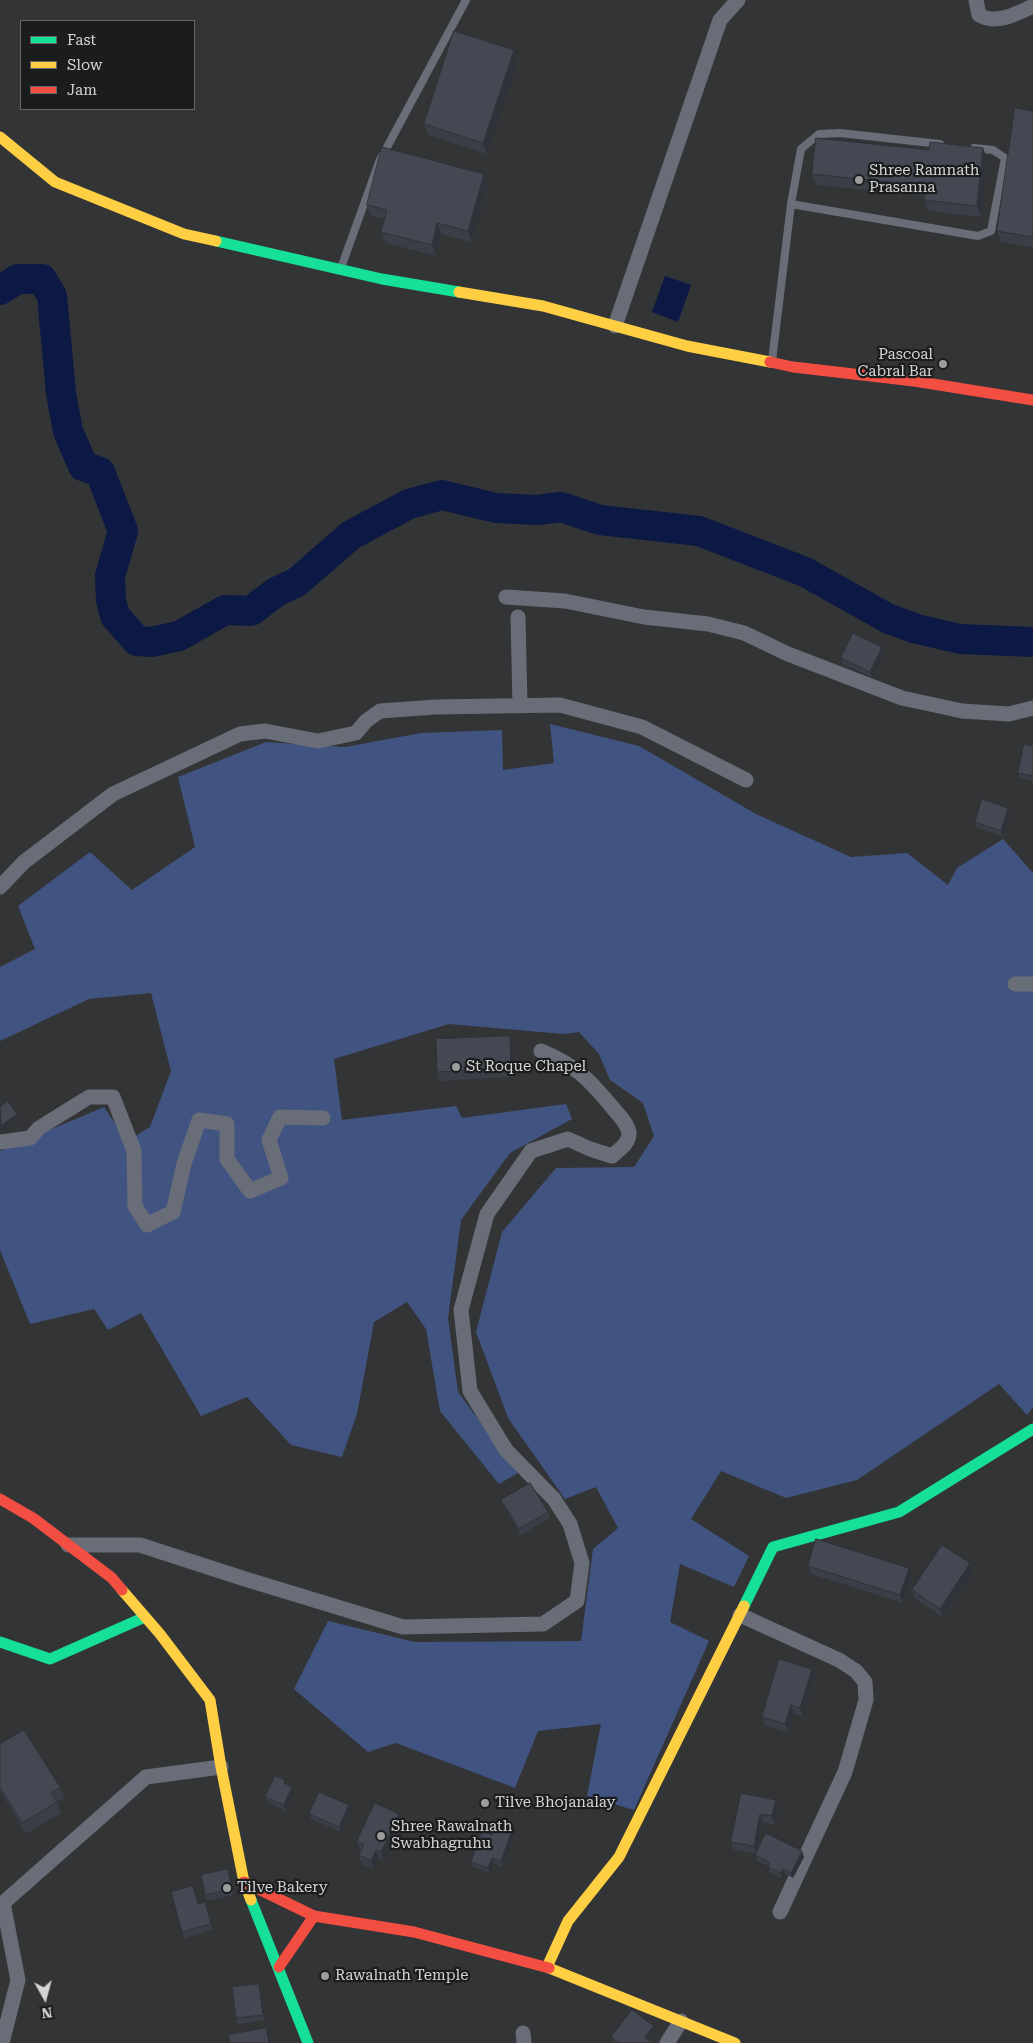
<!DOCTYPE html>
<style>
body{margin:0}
#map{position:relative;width:1033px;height:2043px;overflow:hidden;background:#333436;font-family:"Roboto Serif",serif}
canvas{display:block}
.legend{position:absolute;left:20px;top:20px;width:175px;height:90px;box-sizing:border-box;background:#1b1c1d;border:1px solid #656667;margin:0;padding:6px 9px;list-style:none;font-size:15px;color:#d3d4d6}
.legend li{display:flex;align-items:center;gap:10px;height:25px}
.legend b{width:25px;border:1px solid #656667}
.north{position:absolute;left:20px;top:1973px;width:50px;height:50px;-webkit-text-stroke:4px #1b1c1d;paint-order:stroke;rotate:173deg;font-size:14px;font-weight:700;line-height:20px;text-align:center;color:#d3d4d6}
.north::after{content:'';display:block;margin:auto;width:18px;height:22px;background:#d3d4d6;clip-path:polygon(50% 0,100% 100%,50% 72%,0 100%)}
</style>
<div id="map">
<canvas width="1033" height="2043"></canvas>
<ul class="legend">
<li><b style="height:6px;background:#16e098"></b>Fast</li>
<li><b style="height:6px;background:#ffcf43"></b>Slow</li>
<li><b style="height:6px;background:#f24e42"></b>Jam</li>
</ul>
<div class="north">N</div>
</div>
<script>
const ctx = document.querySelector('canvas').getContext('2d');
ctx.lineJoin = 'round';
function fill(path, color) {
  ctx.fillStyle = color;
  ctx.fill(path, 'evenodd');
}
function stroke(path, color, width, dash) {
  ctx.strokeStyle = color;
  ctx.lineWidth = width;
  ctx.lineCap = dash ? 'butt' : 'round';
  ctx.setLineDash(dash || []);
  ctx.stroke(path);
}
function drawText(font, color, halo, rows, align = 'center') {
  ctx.font = font + ' "Roboto Serif",serif';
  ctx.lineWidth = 4.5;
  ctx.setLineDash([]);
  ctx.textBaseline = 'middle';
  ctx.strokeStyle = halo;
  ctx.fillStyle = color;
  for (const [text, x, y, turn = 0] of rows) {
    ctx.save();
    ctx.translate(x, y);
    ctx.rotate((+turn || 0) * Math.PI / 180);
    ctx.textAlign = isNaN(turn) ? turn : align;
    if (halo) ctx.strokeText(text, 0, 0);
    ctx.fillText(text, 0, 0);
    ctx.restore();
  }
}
fill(new Path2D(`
 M550 724 639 746 756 814 851 857 907 853 948 885 957 868 1003 839 1033 873V1407L1027 1415 999 1384 857 1480 786 1498 721 1471 691 1519 749 1556 734 1587 680 1564 670 1622 709 1641 634 1810 587 1796 601 1724 538 1731 515 1788 396 1743 368 1752 294 1689 328 1621 415 1642 581 1641 593 1549 618 1528 596 1487 565 1499 508 1418 476 1332 502 1232 556 1168 634 1167 654 1136 643 1103 610 1080 599 1054 579 1032 564 1034 449 1024 334 1059 342 1120 456 1106 462 1118 566 1104 572 1119 510 1153 461 1220 448 1318 458 1392 518 1473 499 1484 440 1411 426 1329 407 1302 374 1322 357 1414 342 1457 291 1445 247 1397 201 1416 141 1313 108 1330 94 1309 30 1324 0 1250V1151L104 1107 127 1141 150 1127 171 1071 151 993 89 999 0 1041V967L35 949 18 906 90 852 132 890 195 847 178 777 266 742 345 747 421 733 502 730 503 770 554 763Z`), '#415481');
fill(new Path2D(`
 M665 276 691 285 678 322 652 312Z`), '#0b1944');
stroke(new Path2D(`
 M0 290 18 279H42L52 296 61 393 68 431 83 466 100 472 123 531 110 576 111 600 115 616 137 641 151 642 179 636 225 610 251 611 276 592 297 582 351 535 409 504 442 495 496 508 537 510 561 507 600 520 699 531 805 572 889 619 917 629 960 639 1033 642`), '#0b1944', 30);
stroke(new Path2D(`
 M791 204 978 236 991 231 1005 158 993 150 974 148
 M341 268 379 162 466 0
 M772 361 791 204 801 149 819 134 840 133 940 144`), '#696d78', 8);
stroke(new Path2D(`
 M976 0 979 15C995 25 1017 14 1033 6
 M615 326 720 20 738 0
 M506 597 565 601 644 617 708 624 744 633 788 654 902 698 962 711 1009 714 1033 708
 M518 617 520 705
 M0 887 24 862 113 794 240 734 265 731 318 741 356 733 366 721 380 711 435 707 560 705 642 727 746 780
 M1015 984H1033
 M0 1142 30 1138 39 1128 89 1097H113L134 1151 135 1206 147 1225 173 1212 184 1164 199 1120 227 1124V1159L250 1191 281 1178 269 1140 280 1117 323 1118
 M68 1545H140L245 1579 403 1627 543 1624 577 1601 582 1563 570 1524 554 1499 506 1450 470 1391 461 1310 487 1214 531 1151 568 1139 590 1149 612 1156C619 1150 630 1143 629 1132 627 1123 618 1114 612 1107 589 1079 575 1065 541 1051
 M740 1615 839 1660 856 1671 865 1682 866 1700 845 1772 780 1912
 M523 2033 524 2043
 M2 2043 18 1980 3 1903 146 1777 221 1767
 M667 2043 681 2021`), '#696d78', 15);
stroke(new Path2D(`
 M216 241 382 279 459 292
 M744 1606 773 1547 899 1512 1033 1429
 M0 1642 50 1659 145 1617
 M251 1900 308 2043`), '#16e098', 11);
stroke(new Path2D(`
 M0 137 55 182 184 234 216 241
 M459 292 543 306 687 346 770 362
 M122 1590 160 1634 210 1700 221 1767 244 1882 251 1900
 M547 1967 568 1921 619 1857 744 1606
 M549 1968 735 2043`), '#ffcf43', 11);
stroke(new Path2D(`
 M770 362 793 367 914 381 1033 400
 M0 1499 33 1518 112 1578 122 1590
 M244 1882 314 1916 414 1932 549 1968
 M279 1967 314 1916`), '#f24e42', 11);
fill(new Path2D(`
 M514 50 518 62 487 154 428 135 424 124Z
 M1033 111V247L1001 242 997 231Z
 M983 148 987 159 981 217 928 211 924 200V196L816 185 812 174 929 150Z
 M484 174 488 185 472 242 441 234 436 256 386 243 381 232 385 219 371 216 367 205Z
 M884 653 872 677 843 664 841 658Z
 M1033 746V781L1020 778 1018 773Z
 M1010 814 1003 836 977 828 975 822Z
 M510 1036 513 1044 514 1077 440 1081 437 1072Z
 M501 1500 548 1512 550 1518 521 1535 503 1505Z
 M970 1563 973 1572 943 1617 915 1599 912 1590Z
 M808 1566 909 1568 912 1576 903 1603 811 1574Z
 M815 1678 803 1717 794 1714 788 1732 765 1726 762 1717Z
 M0 1744 60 1787 64 1798 57 1802 61 1813 26 1834 0 1791Z
 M287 1784 292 1787 294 1792 286 1811 267 1802 265 1797Z
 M776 1800 779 1809 775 1825 763 1822 757 1851 804 1857 793 1878 785 1874 782 1879 770 1872 768 1866 757 1861 756 1854 734 1850 731 1842Z
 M351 1810 341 1832 311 1819 309 1814Z
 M399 1814 402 1823 384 1861 379 1859 374 1870 362 1864 359 1855 361 1850H360L357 1841Z
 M492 1835 514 1837 503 1867 494 1864 490 1873 473 1867 471 1862Z
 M228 1869 230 1875 234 1895 207 1901 205 1895Z
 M193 1886 198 1904 205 1902 213 1930 184 1938 182 1932Z
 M259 1984 261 1989 265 2020 238 2024 236 2018Z
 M654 2026 656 2032 649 2040 651 2043H614L611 2037Z`), '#3a3e47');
fill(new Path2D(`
 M514 50 518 62 487 154 483 143Z
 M983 148 987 159 981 217 977 206Z
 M484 174 488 185 472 242 468 231Z
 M437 223 441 234 436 256 432 245Z
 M882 647 884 653 872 677 870 672Z
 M1008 808 1010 814 1003 836 1001 831Z
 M510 1036 513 1044 514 1077 511 1068Z
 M17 1114 19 1120 3 1132 1 1126Z
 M970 1563 973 1572 943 1617 940 1609Z
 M909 1568 912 1576 903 1603 900 1595Z
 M812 1669 815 1678 803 1717 800 1708Z
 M791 1705 794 1714 788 1732 785 1724Z
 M292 1787 294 1792 286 1811 284 1805Z
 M776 1800 779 1809 775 1825 772 1816Z
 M349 1805 351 1810 341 1832 339 1827Z
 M399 1814 402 1823 384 1861 381 1852Z
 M760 1814 763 1822 757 1855 754 1846Z
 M512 1831 514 1837 503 1867 501 1861Z
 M376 1850 379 1859 374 1870 371 1861Z
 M802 1851 804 1857 793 1878 791 1873Z
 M492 1858 494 1864 490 1873 488 1868Z
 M228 1869 230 1875 234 1895 232 1889Z
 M783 1869 785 1874 782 1879 780 1873Z
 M259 1984 261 1989 265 2020 263 2015Z
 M654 2026 656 2032 647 2043 645 2037Z
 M266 2028 269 2036 270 2043H269Z`), '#30323a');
const building = new Path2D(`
 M454 31 514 50 483 143 424 124Z
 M1015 108 1033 111V229L1032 237 997 231Z
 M816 138 929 150 930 142 983 148 977 206 924 200 925 186 812 174Z
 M382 147 484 174 468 231 437 223 432 245 381 232 387 210 367 205Z
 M853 633 882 647 870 672 841 658Z
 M1024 744 1033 746V776L1018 773Z
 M982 799 1008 808 1001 831 975 822Z
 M510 1036 511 1068 437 1072 436 1039Z
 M8 1101 17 1114 1 1126 0 1107Z
 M530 1483 548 1512 519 1529 501 1500Z
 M816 1539 909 1568 900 1595 808 1566Z
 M942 1545 970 1563 940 1609 912 1590Z
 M779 1659 812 1669 800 1708 791 1705 785 1724 762 1717Z
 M24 1730 60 1787 51 1793 57 1802 22 1823 0 1787V1744Z
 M275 1776 285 1780 284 1783 292 1787 284 1805 265 1797Z
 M319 1792 349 1805 339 1827 309 1814Z
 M741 1793 776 1800 772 1816 760 1814 754 1846 731 1842Z
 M375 1803 399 1814 381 1852 376 1850 371 1861 359 1855 364 1845 357 1841Z
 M495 1825 512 1831 501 1861 492 1858 488 1868 471 1862 482 1831 492 1835Z
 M766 1833 802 1851 791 1873 783 1869 780 1873 768 1867 770 1863 755 1855Z
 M228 1869 232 1889 205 1895 201 1875Z
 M193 1886 198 1904 205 1902 211 1924 182 1932 171 1892Z
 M259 1984 263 2015 236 2018 232 1987Z
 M632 2010 654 2026 645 2037 650 2041 648 2043H619L611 2037Z
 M266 2028 269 2043H230L228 2035Z`);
fill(building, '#444853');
stroke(building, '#30323a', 1);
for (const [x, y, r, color] of [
 [859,180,5,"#9b9c9e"],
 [943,364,5,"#9b9c9e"],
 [456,1067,5,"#9b9c9e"],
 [485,1803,5,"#9b9c9e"],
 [381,1836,5,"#9b9c9e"],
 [227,1888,5,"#9b9c9e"],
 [325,1976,5,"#9b9c9e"]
]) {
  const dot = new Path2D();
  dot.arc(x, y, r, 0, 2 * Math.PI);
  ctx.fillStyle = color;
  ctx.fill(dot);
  stroke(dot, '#1b1c1d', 2);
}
drawText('15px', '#d3d4d6', '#1b1c1d', [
 ["Shree Ramnath",869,171],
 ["Prasanna",869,188],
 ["Pascoal",933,355,"right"],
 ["Cabral Bar",933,372,"right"],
 ["St Roque Chapel",466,1067],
 ["Tilve Bhojanalay",495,1803],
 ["Shree Rawalnath",391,1827],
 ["Swabhagruhu",391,1844],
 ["Tilve Bakery",237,1888],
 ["Rawalnath Temple",335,1976]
], 'left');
</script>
